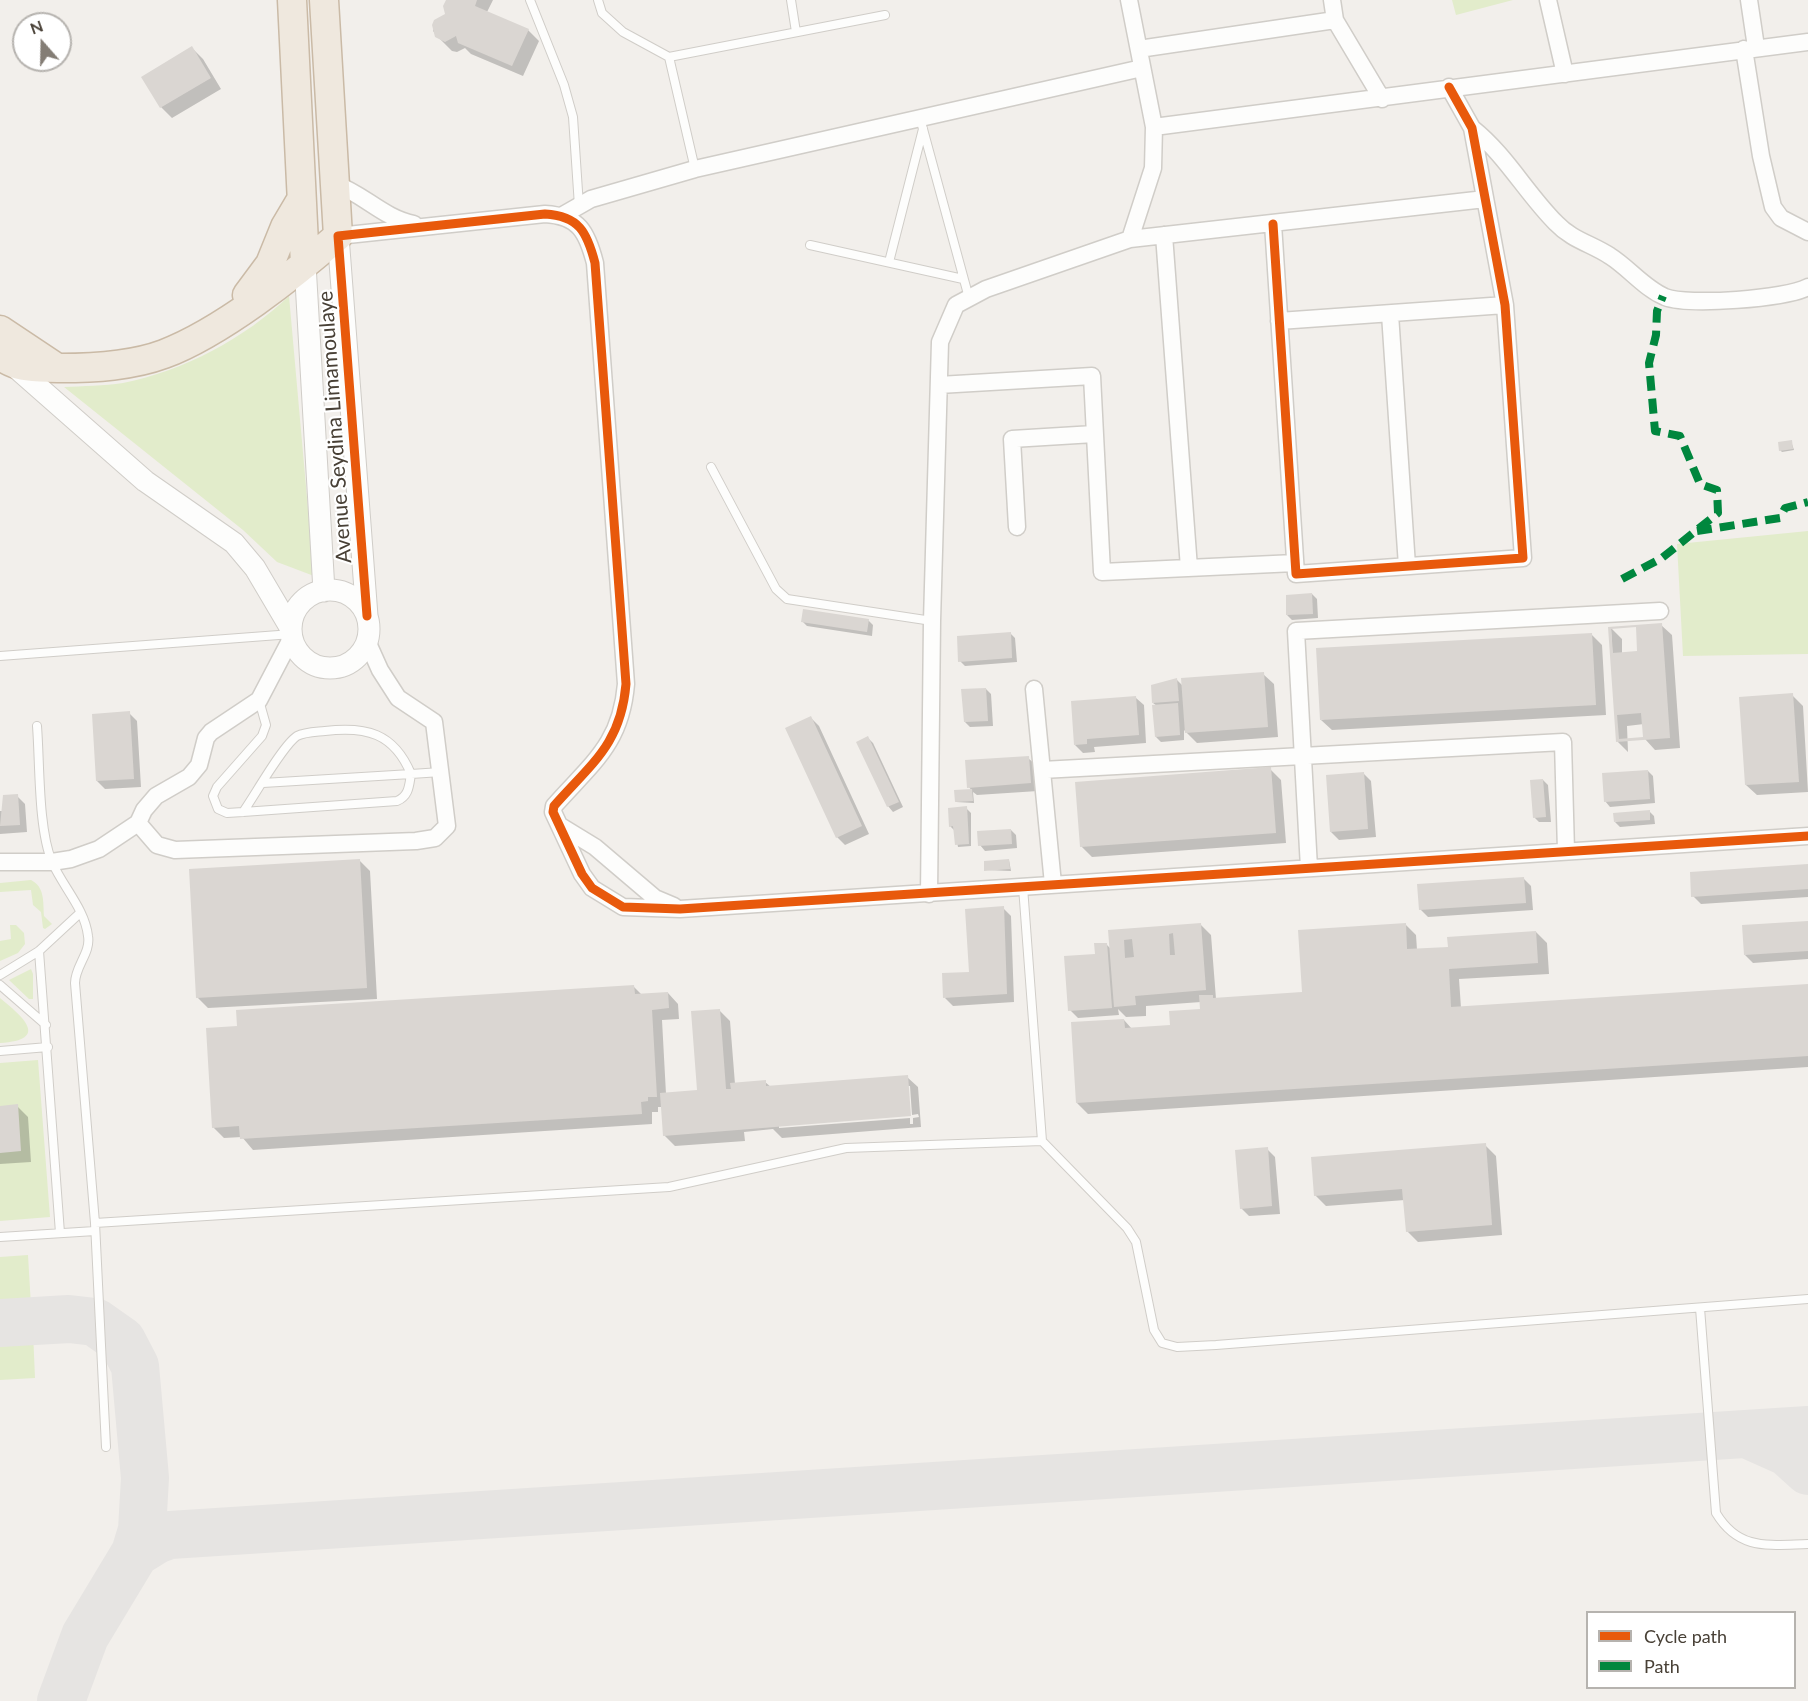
<!DOCTYPE html>
<style>
body{margin:0}
#map{position:relative;width:1808px;height:1701px;overflow:hidden;background:#f2efeb;font-family:Lato,sans-serif}
canvas{display:block}
.legend{position:absolute;left:1586px;top:1611px;width:210px;height:78px;box-sizing:border-box;background:#fff;border:2px solid #b6b3af;margin:0;padding:8px 10px;list-style:none;font-size:18px;color:#484036}
.legend li{display:flex;align-items:center;gap:12px;height:30px}
.legend b{width:30px;border:2px solid #b6b3af}
.north{position:absolute;left:12px;top:12px;width:60px;height:60px;box-sizing:border-box;background:#fff;border:2px solid #b6b3af;border-radius:50%;rotate:340deg;font-size:16px;font-weight:700;line-height:24px;text-align:center;color:#484036}
.north::after{content:'';display:block;margin:auto;width:21px;height:27px;background:#847d75;clip-path:polygon(50% 0,100% 100%,50% 72%,0 100%)}
</style>
<div id="map">
<canvas width="1808" height="1701"></canvas>
<ul class="legend">
<li><b style="height:8px;background:#e8590c"></b>Cycle path</li>
<li><b style="height:8px;background:#00873e"></b>Path</li>
</ul>
<div class="north">N</div>
</div>
<script>
const ctx = document.querySelector('canvas').getContext('2d');
ctx.lineJoin = 'round';
function fill(path, color) {
  ctx.fillStyle = color;
  ctx.fill(path, 'evenodd');
}
function stroke(path, color, width, dash) {
  ctx.strokeStyle = color;
  ctx.lineWidth = width;
  ctx.lineCap = dash ? 'butt' : 'round';
  ctx.setLineDash(dash || []);
  ctx.stroke(path);
}
function drawText(font, color, halo, rows, align = 'center') {
  ctx.font = font + ' Lato,sans-serif';
  ctx.lineWidth = 4.5;
  ctx.setLineDash([]);
  ctx.textBaseline = 'middle';
  ctx.strokeStyle = halo;
  ctx.fillStyle = color;
  for (const [text, x, y, turn = 0] of rows) {
    ctx.save();
    ctx.translate(x, y);
    ctx.rotate((+turn || 0) * Math.PI / 180);
    ctx.textAlign = isNaN(turn) ? turn : align;
    if (halo) ctx.strokeText(text, 0, 0);
    ctx.fillText(text, 0, 0);
    ctx.restore();
  }
}
fill(new Path2D(`
 M1452 0H1513L1456 15Z
 M289 296 314 576 277 562 243 530 64 387C83 386 104 386 123 383 184 371 245 338 289 296Z
 M1808 531V654L1683 656 1677 544Z
 M31 880C45 887 43 902 44 916L52 924 45 929 43 928 41 912 33 905 31 890 0 892V883Z
 M10 925H16L24 933 25 944 18 953 0 961V941L11 939Z
 M31 969 33 974V999H29L9 980Z
 M0 998C22 1016 51 1040 0 1043Z
 M38 1060 50 1217 0 1221V1063Z
 M28 1255 31 1306 0 1308V1257Z
 M33 1331 35 1378 0 1380V1333Z`), '#e2eccb');
fill(new Path2D(`
 M448 0H493L487 12 528 30 539 41 523 76 471 54 465 48 457 52 452 51 440 39 433 31 436 21 446 15Z
 M192 48 203 59 221 89 172 118 161 107Z
 M1791 441 1794 450 1782 452 1780 450Z
 M1312 594 1317 599 1318 618 1292 620 1287 615Z
 M868 620 873 625 872 636 807 626 802 621Z
 M1661 625 1672 635 1680 748 1655 750 1645 739 1644 724 1627 726 1628 752 1617 741 1611 628 1622 639V654L1639 652Z
 M1010 633 1015 638 1017 662 965 666 960 661Z
 M1591 634 1602 645 1606 715 1332 730 1321 720Z
 M1263 674 1274 684 1278 737 1197 743 1184 730V740L1161 742 1156 737 1157 706 1153 703 1177 680 1183 686Z
 M986 689 991 694 993 726 970 727 965 722Z
 M1792 695 1803 706 1808 792 1757 795 1746 785Z
 M1136 698 1144 705 1146 743 1094 747 1095 752 1083 753 1075 745Z
 M129 713 137 721 141 787 105 789 97 781Z
 M811 718 819 726 869 834 845 845 837 837Z
 M868 738 873 743 903 807 893 812 888 806Z
 M1028 758 1036 765 1038 791 977 795 973 792 974 803 956 802V792L972 791 969 787Z
 M1270 769 1281 780 1286 843 1092 857 1081 846Z
 M1648 771 1653 776 1655 803 1610 807 1605 801Z
 M1363 773 1371 781 1376 837 1339 840 1331 832Z
 M1543 780 1548 785 1551 822H1539L1534 817Z
 M17 796 25 804 27 832 0 834V811H5Z
 M966 808 971 813V846L958 847 955 831 950 826Z
 M1649 811 1654 816 1655 824 1620 827 1615 822Z
 M1011 830 1016 835 1017 848 985 851 980 845Z
 M359 860 370 871 377 999 208 1008 197 997Z
 M1009 860 1011 871 986 870Z
 M1808 866V897L1701 904 1693 896Z
 M1523 878 1531 886 1533 910 1428 917 1420 909Z
 M1003 908 1011 916 1014 1002 953 1006 945 998 970 973Z
 M1808 922V959L1753 963 1745 955Z
 M1200 924 1211 935 1216 999 1301 994 1405 924 1416 935 1417 950 1449 948 1536 932 1547 943 1549 974 1459 979 1461 1008 1808 985V1067L1088 1114 1077 1103 1124 1020 1132 1029 1173 1026 1201 1010V1002L1146 1006V1016L1126 1017 1118 1009 1119 1015 1078 1018 1070 1010 1097 956 1106 944 1111 949 1110 932Z
 M634 987 642 995 668 993 678 1004 679 1019 662 1020 666 1094 698 1092 719 1010 730 1021 735 1084 765 1082 771 1087 907 1077 918 1087 921 1127 782 1138 773 1129 744 1132 745 1141 675 1146 664 1135 662 1107H658V1112H652V1124L253 1150 242 1137 224 1138 213 1127ZM907 1086H910L912 1115 918 1114 919 1117 913 1118V1124H910V1118L779 1128V1125Z
 M17 1106 28 1117 31 1162 0 1164V1107Z
 M1485 1145 1496 1156 1502 1235 1418 1242 1407 1231 1405 1200 1326 1206 1315 1195Z
 M1267 1149 1275 1157 1280 1214 1249 1216 1241 1208Z`), '#0003');
stroke(new Path2D(`
 M0 1323 69 1319 95 1322 122 1341 135 1366 145 1478 142 1530 135 1553 85 1636 61 1701
 M1749 1435 1787 1452 1808 1471
 M135 1553 156 1540 170 1535 1808 1430`), '#e6e4e2', 48);
fill(new Path2D(`
 M446 0H477L475 6 529 29 512 66 458 43 456 36 445 42 435 37 432 25 434 20 445 14 443 6Z
 M192 46 211 78 160 108 141 77Z
 M1792 440 1793 449 1779 451 1778 442Z
 M1312 593 1313 614 1286 615V595Z
 M803 609 869 619 867 632 801 622Z
 M1662 623 1670 738 1616 742 1608 627ZM1636 627 1637 651 1613 653 1611 629ZM1641 713 1643 737 1619 739 1617 715Z
 M1011 632 1012 658 958 662 957 636Z
 M1592 633 1596 705 1320 720 1316 648Z
 M1264 672 1268 727 1185 733 1181 678Z
 M1177 678 1179 701 1152 703 1151 685Z
 M986 688 988 721 964 722 961 689Z
 M1793 693 1799 782 1745 785 1739 697Z
 M1136 696 1139 735 1087 739V744L1074 745 1071 701Z
 M1178 703 1180 735 1155 737 1152 705Z
 M130 711 134 779 96 781 92 714Z
 M811 716 862 826 836 838 785 728Z
 M868 736 899 802 887 807 856 742Z
 M1029 756 1031 783 967 788 965 760Z
 M1271 767 1276 833 1080 847 1075 782Z
 M1648 770 1650 799 1604 802 1602 773Z
 M1364 772 1368 829 1330 832 1326 775Z
 M1543 779 1546 817 1533 818 1530 780Z
 M972 789 973 801 955 802 954 790Z
 M18 794 20 825 0 826 3 795Z
 M967 806 969 844 955 845 953 826 949 827 948 808Z
 M1650 810V820L1614 822 1613 813Z
 M1011 829 1012 844 978 846 977 831Z
 M360 859 367 988 196 998 189 869Z
 M1009 859 1010 869 984 871V861Z
 M1808 864V889L1691 897 1690 872Z
 M1524 877 1526 903 1419 910 1417 884Z
 M1004 906 1007 994 943 998 942 973 969 972 965 909Z
 M1808 921V951L1744 955 1742 925Z
 M1201 923 1206 990 1135 996 1136 1005 1114 1007 1108 930ZM1173 933 1175 955H1170L1169 934ZM1132 939 1134 957 1125 958 1124 940Z
 M1406 923 1407 949 1448 947 1447 937 1536 931 1538 963 1449 969 1451 1007 1808 984V1056L1076 1103 1071 1022 1124 1019 1125 1028 1170 1025 1169 1011 1200 1009 1199 995H1213V998L1302 992 1298 930Z
 M1094 943H1107L1112 1008 1068 1011 1064 956 1095 954Z
 M634 985 635 994 668 992 669 1008 652 1010 657 1097H648V1101L641 1102 642 1114 240 1139 239 1126 212 1128 206 1028 237 1026 236 1010Z
 M720 1009 726 1089H731L730 1083 766 1080V1086L908 1075 911 1116 663 1136 660 1093 697 1090 691 1011Z
 M18 1104 21 1151 0 1153V1106Z
 M1486 1143 1492 1225 1406 1232 1402 1189 1314 1196 1311 1157Z
 M1268 1147 1272 1206 1240 1209 1235 1150Z`), '#dad6d2');
const service = new Path2D(`
 M530 0 564 85 573 117 579 206
 M598 0 602 13 623 32 669 57 885 15
 M791 0 796 32
 M669 57 695 169
 M920 118 969 298
 M810 245 963 279
 M889 262 923 129
 M711 467 776 589 787 599 932 621
 M0 656 292 634
 M259 700 266 725 262 736 217 787 213 796 218 809 227 813 243 812 397 801C409 796 409 786 411 774L441 772
 M37 726C40 764 38 828 52 862 63 887 85 909 88 936 91 953 75 966 75 983L95 1223 106 1447
 M243 812C255 795 283 745 297 736 305 732 316 732 325 731 366 726 394 733 411 774L263 783
 M1023 887 1042 1141 1127 1228 1136 1242 1154 1330 1162 1343 1177 1347 1216 1345 1808 1299
 M39 951 60 1233
 M0 975 39 951 80 913
 M0 985 46 1025
 M0 1051 48 1047
 M95 1223 669 1187 846 1148 1042 1141
 M0 1237 95 1231
 M1700 1308 1716 1513C1739 1551 1768 1545 1808 1544`);
const minor = new Path2D(`
 M1332 0 1335 20 1382 99
 M1548 0 1565 74
 M1749 0 1756 47
 M1139 49 1335 20
 M1744 49 1761 156 1773 207 1781 218 1808 232
 M1154 127 1808 42
 M1472 128C1506 155 1526 193 1556 223 1572 240 1592 244 1610 256 1629 268 1644 288 1665 297 1688 306 1786 299 1808 287
 M335 184C364 194 383 218 414 224
 M563 215 591 199 695 169 1142 68
 M1273 224 1296 574 1523 558 1505 305 1472 128 1449 87
 M1164 235 1189 568
 M338 236 545 214C579 216 587 232 595 263L626 684C621 744 592 763 554 806L553 812 582 874 592 888 623 907 680 909 1808 836
 M1130 239 1485 199
 M1390 314 1407 566
 M1279 321 1505 305
 M939 385 1092 376 1102 572 1295 563
 M1017 527 1012 439 1094 434
 M1034 689 1053 884
 M1042 770 1563 742 1566 851
 M138 823 157 845 175 850 416 841 435 838 447 826 434 722 398 698 380 670 367 641
 M559 825 595 847 655 898 674 906
 M0 862H52L71 859 99 849 138 823 144 810 156 796 189 777 199 765 206 738 211 732 259 700 292 637
 M1309 868 1296 631 1660 611
 M929 894 932 621 940 342 956 305 986 289 1130 239 1153 168 1154 127 1129 0`);
const tertiary = new Path2D(`
 M338 236 367 616
 M305 264 324 591
 M12 364 145 481 234 543 255 568 291 629
 M291 629a39 39 0 1 1 78 0a39 39 0 1 1-78 0Z`);
const trunk = new Path2D(`
 M292 0 305 264
 M247 295 270 264 285 227 301 200
 M0 330 54 366
 M0 355C18 370 38 367 60 368 95 368 132 366 164 354 220 333 294 275 338 236L324 0`);
stroke(service, '#d0cdc8', 10);
stroke(minor, '#d0cdc8', 19);
stroke(tertiary, '#d0cdc8', 23);
stroke(trunk, '#cabaa6', 31);
stroke(service, '#fdfdfc', 8);
stroke(minor, '#fdfdfc', 16);
stroke(tertiary, '#fdfdfc', 21);
stroke(trunk, '#efe8de', 28);
stroke(new Path2D(`
 M1697 531 1780 518 1785 508 1808 502
 M1622 579 1662 558 1718 513 1717 490 1700 484 1680 436 1655 431 1649 363 1656 335 1657 311 1663 296`), '#00873e', 8, [15, 8]);
stroke(new Path2D(`
 M1273 224 1296 574 1523 558 1505 305 1472 128 1449 87
 M367 616 338 236 545 214C579 216 587 232 595 263L626 684C621 744 592 763 554 806L553 812 582 874 592 888 623 907 680 909 1808 836`), '#e8590c', 9);
drawText('21px', '#484036', '#fff', [
 ["Avenue Seydina Limamoulaye",335,427,-94]
]);
</script>
